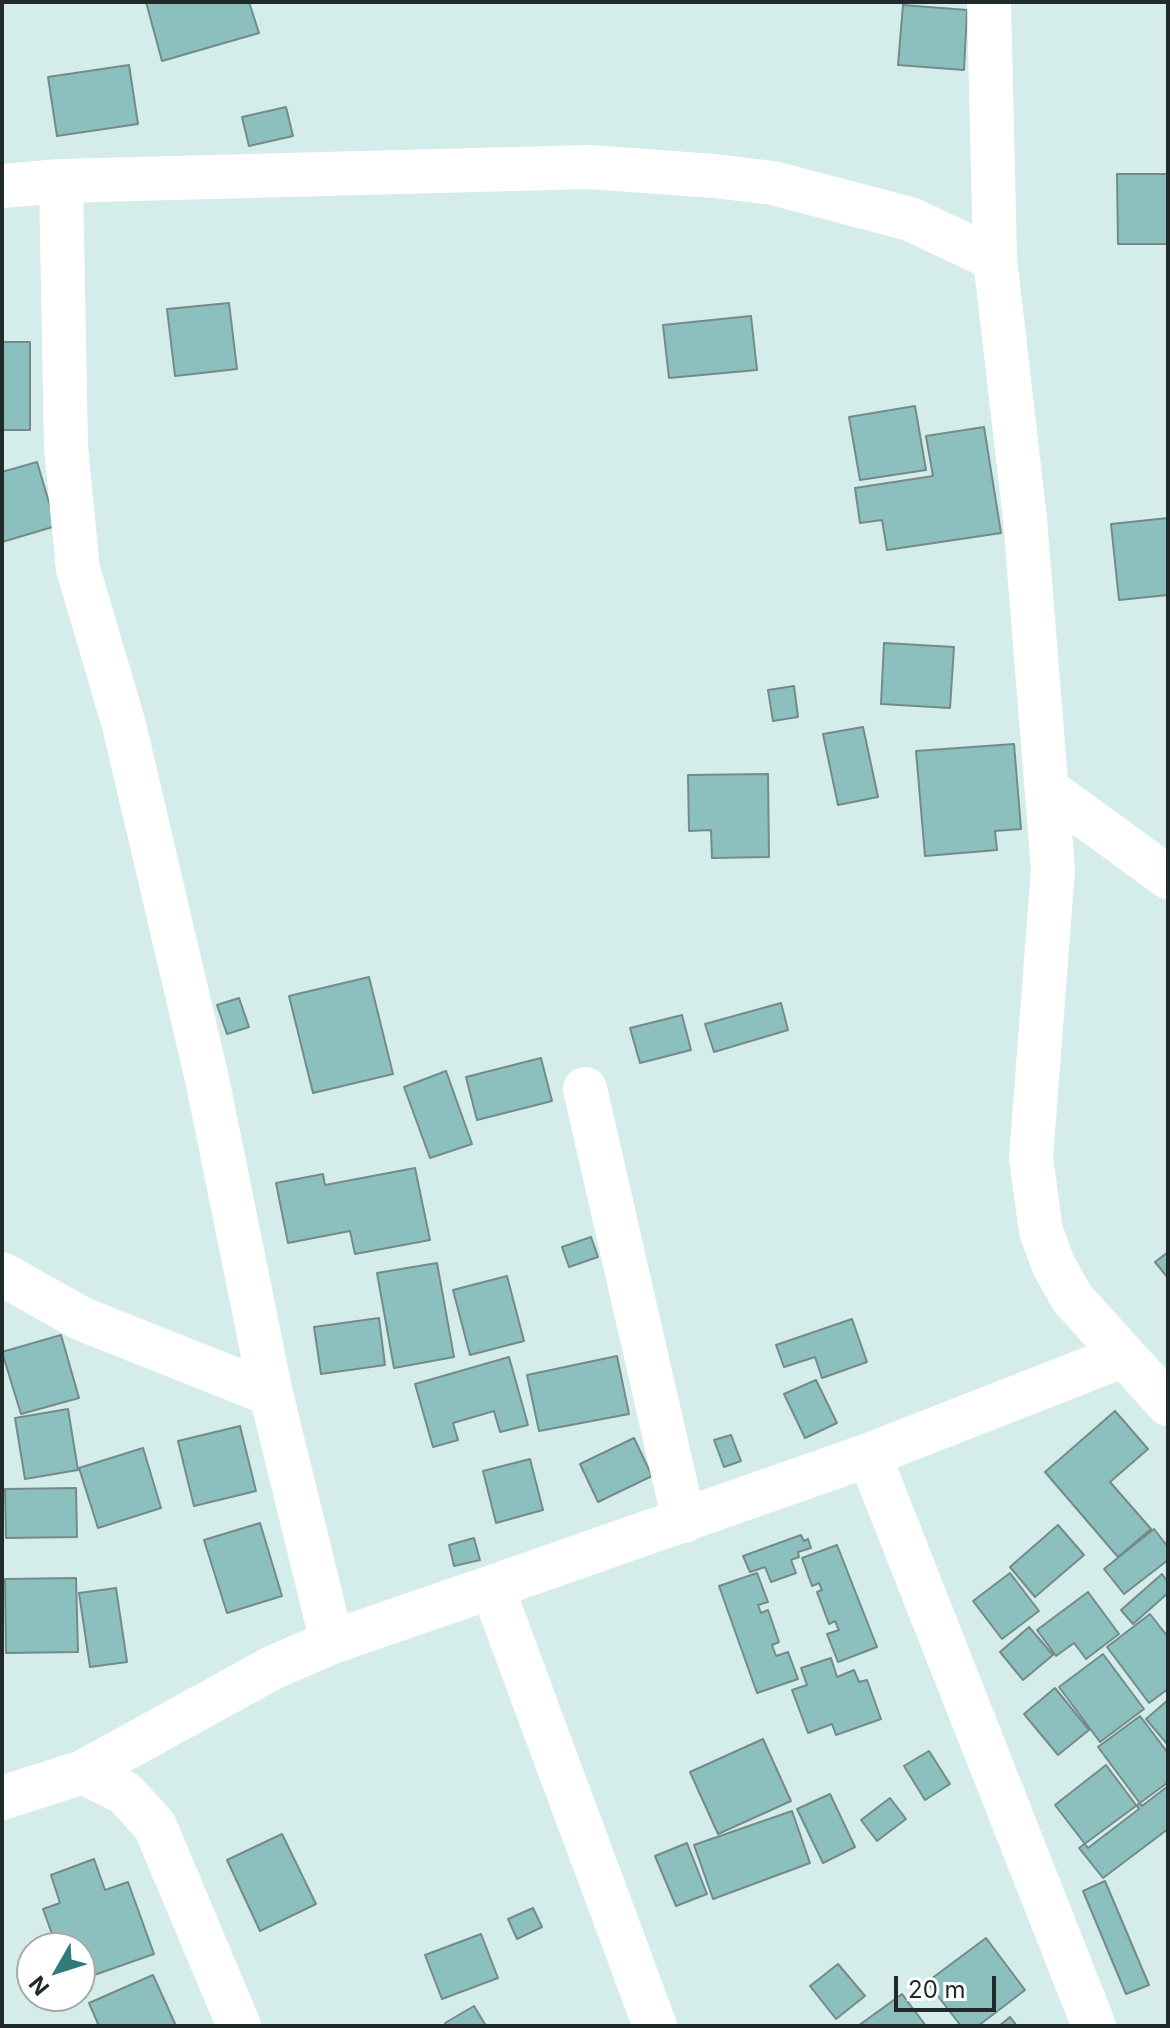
<!DOCTYPE html>
<style>
body{margin:0}
#map{position:relative;width:1170px;height:2028px;overflow:hidden;background:#d4ecea;font-family:Inter,sans-serif}
canvas{display:block}
.frame{position:absolute;inset:0;border:4px solid #212a2a;pointer-events:none}
.north{position:absolute;left:16px;top:1932px;width:80px;height:80px;box-sizing:border-box;background:#fff;border:2px solid #a6aaaa;border-radius:50%;rotate:231deg;font-size:22px;font-weight:700;line-height:32px;text-align:center;color:#212a2a}
.north::after{content:'';display:block;margin:auto;width:28px;height:36px;background:#317a78;clip-path:polygon(50% 0,100% 100%,50% 72%,0 100%)}
.scale{position:absolute;left:894px;top:1976px;width:102px;height:36px;box-sizing:border-box;border:4px solid #212a2a;border-top:0;padding-left:10px;font-size:24px;line-height:28px;white-space:nowrap;color:#212a2a;-webkit-text-stroke:6px #fff;paint-order:stroke}
</style>
<div id="map">
<canvas width="1170" height="2028"></canvas>
<div class="frame"></div>
<div class="north">N</div>
<div class="scale">20 m</div>
</div>
<script>
const ctx = document.querySelector('canvas').getContext('2d');
ctx.lineJoin = 'round';
function fill(path, color) {
  ctx.fillStyle = color;
  ctx.fill(path, 'evenodd');
}
function stroke(path, color, width, dash) {
  ctx.strokeStyle = color;
  ctx.lineWidth = width;
  ctx.lineCap = dash ? 'butt' : 'round';
  ctx.setLineDash(dash || []);
  ctx.stroke(path);
}
const building = new Path2D(`
 M146 2H249L259 33 162 61Z
 M903 5 967 10 964 70 898 65Z
 M129 65 138 124 57 136 48 77Z
 M286 107 293 136 249 146 242 117Z
 M1117 174H1168V244H1118Z
 M229 303 237 369 175 376 167 309Z
 M751 316 757 370 669 378 663 325Z
 M2 342H30V430H2Z
 M915 406 926 470 860 480 849 417Z
 M984 427 1001 533 887 550 882 520 860 523 855 488 933 476 926 436Z
 M37 462 56 526 2 542V472Z
 M1168 518V595L1119 600 1111 524Z
 M884 643 954 647 950 708 881 704Z
 M794 686 798 717 773 721 768 690Z
 M863 727 878 797 838 805 823 734Z
 M1014 744 1021 829 995 831 997 850 925 856 916 751Z
 M768 774 769 857 712 858 711 830 689 831 688 775Z
 M369 977 393 1074 313 1093 289 996Z
 M239 998 249 1027 227 1034 217 1005Z
 M781 1003 788 1030 714 1052 705 1024Z
 M682 1015 691 1050 640 1063 630 1028Z
 M541 1058 552 1101 477 1120 466 1077Z
 M446 1071 472 1144 430 1158 404 1087Z
 M415 1168 430 1240 355 1254 350 1231 288 1243 276 1183 323 1174 325 1185Z
 M591 1237 598 1257 569 1267 562 1247Z
 M1168 1252V1278L1155 1262Z
 M437 1263 454 1357 394 1368 377 1273Z
 M507 1276 524 1341 470 1355 453 1290Z
 M379 1318 385 1365 321 1374 314 1327Z
 M852 1319 867 1362 822 1378 815 1357 784 1367 776 1345Z
 M61 1335 79 1398 21 1414 2 1352Z
 M617 1356 629 1414 539 1431 527 1375Z
 M509 1357 528 1425 500 1432 494 1411 453 1423 458 1440 433 1447 415 1384Z
 M816 1380 837 1423 805 1438 784 1394Z
 M68 1409 78 1470 25 1479 15 1418Z
 M1115 1411 1148 1449 1110 1482 1151 1529 1118 1557 1045 1472Z
 M240 1426 256 1491 194 1506 178 1441Z
 M731 1435 741 1461 724 1467 714 1440Z
 M634 1438 652 1476 598 1502 580 1464Z
 M143 1448 161 1508 98 1528 79 1468Z
 M530 1459 543 1510 496 1523 483 1471Z
 M76 1488 77 1537 6 1538 5 1489Z
 M260 1523 282 1596 227 1613 204 1540Z
 M1058 1525 1084 1555 1035 1597 1010 1567Z
 M1154 1529 1168 1547V1560L1124 1594 1104 1569Z
 M801 1535 804 1541 808 1539 811 1548 798 1552 799 1557 791 1560 796 1573 771 1582 765 1567 750 1572 743 1556Z
 M474 1538 480 1560 454 1566 449 1545Z
 M837 1545 877 1647 838 1662 827 1634 839 1630 835 1621 829 1624 817 1592 822 1590 819 1583 812 1586 802 1558Z
 M757 1573 768 1602 758 1605 761 1613 768 1610 779 1642 772 1645 776 1656 788 1652 798 1679 757 1693 719 1586Z
 M1010 1573 1039 1611 1002 1639 973 1601Z
 M1162 1574 1168 1582V1593L1133 1624 1121 1610Z
 M76 1578 78 1652 6 1653 5 1579Z
 M116 1588 127 1662 90 1667 79 1593Z
 M1088 1592 1119 1634 1086 1659 1074 1643 1056 1656 1037 1630Z
 M1150 1614 1168 1637V1689L1149 1703 1107 1647Z
 M1029 1627 1053 1655 1023 1680 1000 1652Z
 M1103 1654 1144 1709 1100 1742 1059 1687Z
 M831 1658 837 1677 854 1670 859 1682 867 1680 881 1719 836 1735 832 1724 808 1733 792 1690 807 1685 801 1668Z
 M1055 1688 1089 1730 1058 1755 1024 1714Z
 M1168 1700V1745L1146 1719Z
 M1140 1716 1168 1753V1786L1142 1806 1098 1747Z
 M763 1739 791 1801 718 1834 690 1772Z
 M929 1751 950 1784 925 1800 904 1766Z
 M1106 1765 1139 1809 1088 1848 1055 1805Z
 M1167 1783 1168 1829 1103 1878 1079 1848Z
 M830 1794 855 1847 823 1863 797 1809Z
 M890 1798 906 1819 877 1841 861 1820Z
 M792 1811 810 1863 713 1899 694 1845Z
 M282 1834 316 1904 260 1931 227 1860Z
 M687 1843 707 1894 676 1906 655 1856Z
 M94 1859 105 1890 128 1882 154 1954 80 1980V1948H57L43 1909 60 1903 51 1875Z
 M1105 1881 1149 1985 1126 1994 1083 1891Z
 M533 1908 542 1927 517 1939 508 1919Z
 M481 1934 498 1978 442 1999 425 1955Z
 M986 1938 1025 1990 978 2026H961L927 1982Z
 M838 1964 865 1996 836 2019 810 1986Z
 M153 1975 176 2026H99L89 2003Z
 M902 1994 926 2026H858Z
 M474 2006 486 2026H446L445 2023Z
 M1010 2017 1017 2026H999Z`);
fill(building, '#8bc0be');
stroke(building, '#748b89', 2);
stroke(new Path2D(`
 M989 2 995 259 1025 519 1053 869 1031 1158 1041 1231 1054 1266 1072 1298 1168 1404
 M61 181 66 448 78 569 124 725 207 1079 271 1394 332 1642
 M2 186 61 181 589 167 714 176 773 183 910 219 995 259
 M1047 789 1168 877
 M585 1089 684 1521
 M2 1274 82 1319 271 1394
 M869 1455 1094 2026
 M492 1587 869 1455 1122 1356
 M83 1772 272 1668 332 1642 492 1587 655 2026
 M2 1798 83 1772 125 1793 155 1826 239 2026`), '#fff', 44);
</script>
